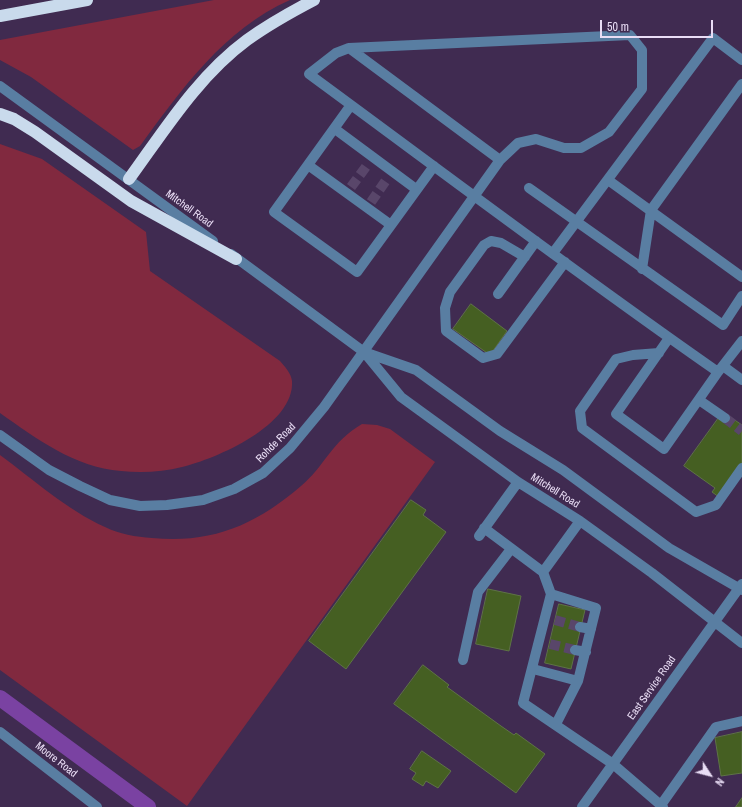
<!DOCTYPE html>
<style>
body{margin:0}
#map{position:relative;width:742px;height:807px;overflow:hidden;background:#402b51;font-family:"Archivo Narrow",sans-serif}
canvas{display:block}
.north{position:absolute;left:690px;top:755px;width:40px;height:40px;-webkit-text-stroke:3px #402b51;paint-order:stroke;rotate:126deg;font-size:11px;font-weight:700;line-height:16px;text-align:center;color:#e9ddf5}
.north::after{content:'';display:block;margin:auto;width:14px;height:18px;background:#e9ddf5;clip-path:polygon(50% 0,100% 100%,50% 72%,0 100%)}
.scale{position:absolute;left:600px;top:20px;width:113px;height:18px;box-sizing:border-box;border:2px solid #e9ddf5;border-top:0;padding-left:5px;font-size:12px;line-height:14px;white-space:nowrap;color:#e9ddf5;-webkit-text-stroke:3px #402b51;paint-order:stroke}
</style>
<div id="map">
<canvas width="742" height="807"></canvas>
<div class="north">N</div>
<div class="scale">50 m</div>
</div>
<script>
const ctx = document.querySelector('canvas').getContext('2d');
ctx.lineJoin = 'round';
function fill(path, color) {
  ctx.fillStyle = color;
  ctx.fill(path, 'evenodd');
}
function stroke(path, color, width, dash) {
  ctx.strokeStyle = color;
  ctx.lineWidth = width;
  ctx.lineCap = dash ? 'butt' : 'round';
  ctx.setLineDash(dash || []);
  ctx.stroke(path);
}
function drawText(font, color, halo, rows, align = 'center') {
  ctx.font = font + ' "Archivo Narrow",sans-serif';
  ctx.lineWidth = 3.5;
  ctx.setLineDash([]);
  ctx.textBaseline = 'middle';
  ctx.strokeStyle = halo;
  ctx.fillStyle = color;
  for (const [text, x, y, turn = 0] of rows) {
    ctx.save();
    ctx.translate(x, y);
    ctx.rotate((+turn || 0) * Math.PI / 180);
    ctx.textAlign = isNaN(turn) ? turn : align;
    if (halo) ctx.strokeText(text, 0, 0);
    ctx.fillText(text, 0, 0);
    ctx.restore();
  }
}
fill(new Path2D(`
 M214 0H290C224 29 181 90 140 146L133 150 31 77 0 60V40Z
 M0 144 42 159 146 232 150 271 280 361C285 367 291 373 292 381 295 425 216 459 182 467 163 472 141 473 121 471 74 467 37 439 0 413Z
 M362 424 377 425 390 429 435 462 187 806 0 670V455C34 480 67 510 105 527 119 534 136 537 152 538 211 544 256 525 301 486 325 466 331 442 362 424Z`), '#81293f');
stroke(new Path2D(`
 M0 698 148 807`), '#7a42a2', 16);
const building = new Path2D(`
 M471 304 507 331 490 355 453 329Z
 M723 412 742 425V474L723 500 712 492 715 488 684 466Z
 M411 500 426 510 423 515 446 532 346 669 309 641Z
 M488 589 521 596 509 651 476 644Z
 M559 604 585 610 571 669 545 663Z
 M423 665 449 685 447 687 501 726 514 735 516 733 545 754 516 793 394 704Z
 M742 732V773L721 776 715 738Z
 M422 751 451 771 438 788 426 781 423 786 412 779 416 773 410 769Z
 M742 798V807H736Z`);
fill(building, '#455f22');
stroke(building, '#5e7346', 1);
stroke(new Path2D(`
 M351 187 368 164
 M371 202 387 179
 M725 418 742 431
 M555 620 580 627
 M550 644 575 650`), '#59466a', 10, [10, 5]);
stroke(new Path2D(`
 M349 48 500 160
 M0 86 213 241
 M351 105 274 212 357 272 434 166
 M335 129 416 189
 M308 165 391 225
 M608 180 742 277
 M529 188 723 325 742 296
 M553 253 713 38 742 60
 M231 254 364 352 401 397 518 482 580 521 652 573 742 643
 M525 257 501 243 491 241 484 245 450 292 445 308 446 331 483 358 497 354 565 262
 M642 269 651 210 742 84
 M498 294 536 241
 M669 338 616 414 664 449 718 372
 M364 352 416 370 500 431 563 470 669 548 742 590
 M659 353 633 355 616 359 580 411 582 428 696 512 716 505 742 468
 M723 366 742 380
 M699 400 725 418
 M0 435 49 470 80 486 110 500 140 506 167 505 203 500 234 489 263 473 290 448 324 407 500 160 518 143 536 139 564 148H581L609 132 642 89V50L630 35 349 48 336 53 309 74C445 174 580 276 718 372L742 341
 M580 521 543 572 551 594 523 703 613 764 663 807
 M484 528 543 572
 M479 536 518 482
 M580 627 591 629
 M575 650 586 652
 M463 660 478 592 511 549
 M533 669 578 681 596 608 551 594
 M556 724 578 681
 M0 732 97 807
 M661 805 716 727 742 721
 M582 807 742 584`), '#597ea2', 10);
stroke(new Path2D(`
 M0 16 87 0
 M0 114 14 119 35 132 131 201 236 259
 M129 179C164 131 198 76 247 40 268 25 291 12 314 0`), '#c9daec', 12);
drawText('11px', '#e9ddf5', '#402b51', [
 ["Mitchell Road",189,209,36],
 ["Rohde Road",276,443,-45],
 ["Mitchell Road",555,491,32],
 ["East Service Road",652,688,-55],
 ["Moore Road",56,760,38]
]);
</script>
